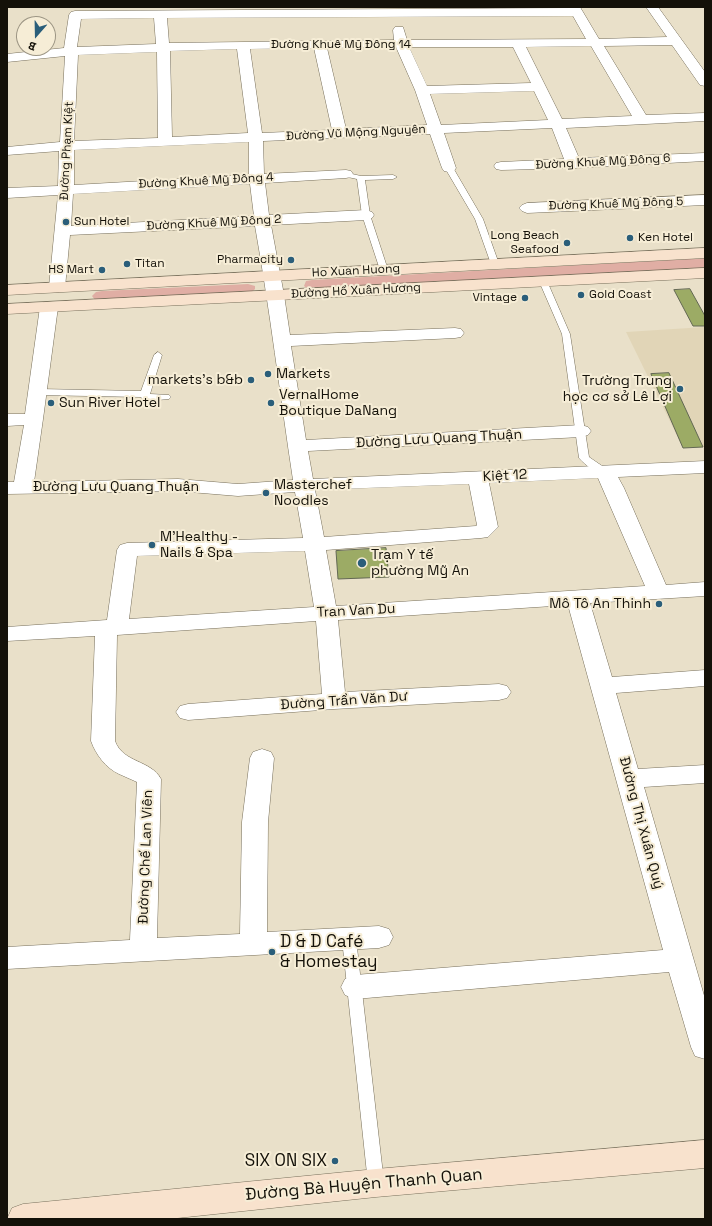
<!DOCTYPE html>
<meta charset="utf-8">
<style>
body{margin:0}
#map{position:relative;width:712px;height:1226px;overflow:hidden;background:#e9e0c9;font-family:"Space Grotesk",sans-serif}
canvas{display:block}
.frame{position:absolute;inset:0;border:8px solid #141109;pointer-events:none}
.north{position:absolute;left:16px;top:16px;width:40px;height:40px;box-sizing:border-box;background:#f6edd6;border:1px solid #9c9584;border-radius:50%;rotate:200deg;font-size:11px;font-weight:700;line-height:16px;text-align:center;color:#141109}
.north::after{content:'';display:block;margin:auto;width:14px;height:18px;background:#2a5e7a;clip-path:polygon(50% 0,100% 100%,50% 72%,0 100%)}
</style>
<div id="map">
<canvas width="712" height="1226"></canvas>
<div class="frame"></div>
<div class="north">B</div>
</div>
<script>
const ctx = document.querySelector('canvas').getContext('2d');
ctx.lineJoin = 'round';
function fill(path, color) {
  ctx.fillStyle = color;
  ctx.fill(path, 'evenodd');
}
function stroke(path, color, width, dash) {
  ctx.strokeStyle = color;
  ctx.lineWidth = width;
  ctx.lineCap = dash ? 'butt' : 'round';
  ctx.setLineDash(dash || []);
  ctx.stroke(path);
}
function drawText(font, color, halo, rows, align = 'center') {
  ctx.font = font + ' "Space Grotesk",sans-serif';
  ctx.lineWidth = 4;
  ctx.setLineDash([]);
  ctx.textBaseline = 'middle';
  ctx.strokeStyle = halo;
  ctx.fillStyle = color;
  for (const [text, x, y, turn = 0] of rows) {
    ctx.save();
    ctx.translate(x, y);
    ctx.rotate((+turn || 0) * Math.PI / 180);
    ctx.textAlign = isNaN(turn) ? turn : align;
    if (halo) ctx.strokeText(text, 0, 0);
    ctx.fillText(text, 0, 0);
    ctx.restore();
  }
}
fill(new Path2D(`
 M705 327V447L683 448 626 332Z`), '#e1d5b7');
fill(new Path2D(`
 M705 258V268L316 290 308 289 304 286 306 281 312 280Z
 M248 284 255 286V289L252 292 95 300 92 296 96 292 102 291Z`), '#e0aea4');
const building = new Path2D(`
 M690 289 705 316V326H693L674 290Z
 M669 373 703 447 683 448 651 374Z
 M386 548 389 577 338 579 336 551Z`);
fill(building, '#9cab65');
stroke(building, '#626753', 1);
const lane = new Path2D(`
 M446 166H452L483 219 499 264 498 266H495L491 264 475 219 445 168Z
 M343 172 361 176 393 175 397 177 393 179 365 180 370 215 388 270 387 272H381L380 270 362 215 357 179 343 176Z
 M543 278 547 281 570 334 589 457 608 470 610 472 608 474C599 476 585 465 579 458L562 334 539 281Z
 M158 352 162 355 150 394 169 395 171 397 169 399 146 401 143 400 141 397 38 395 33 392 38 389 141 391 154 355Z
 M349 933 354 935 356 939 384 1183 381 1188 376 1190 371 1188 368 1183 342 939 344 935Z`);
const street = new Path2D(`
 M568 7H580L599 39 667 37 646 7H658L705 72V86L700 85 672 45 604 46 646 115 705 113V121L566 128 579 158 705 153V161L574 168 501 170 496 169 494 166 496 163 501 162 564 159 552 128 444 133 456 168 454 171 449 172 444 171 442 168 430 134 263 141 264 174 346 170 351 171 353 174 351 177 346 178 265 183 269 215 366 210 372 212 374 215 372 218 366 220 271 225 284 295 290 335 455 328 461 329 464 333 461 337 455 338 291 346 306 440 581 425 588 427 591 431 588 435 581 437 308 451 313 479 705 461V473L618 477 624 488 666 585 705 582V596L590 603 612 677 705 670V686L616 693 638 769 705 765V783L644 787 705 999V1059L695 1056 691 1047 669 972 355 999 345 995 341 987 345 979 355 975 663 950 568 605 338 620 345 692 499 684 507 686 511 692 507 698 499 700 334 709 188 720 180 718 176 712 180 706 188 704 322 694 316 621 117 635 115 741C123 763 151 760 161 779L157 938 240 934 242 822 250 758 253 752 262 749 271 752 274 758 268 822 267 932 379 926 389 929 393 937 389 945 379 948 7 969V947L130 940 137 782C131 779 125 777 119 774 106 768 96 755 91 741L95 636 7 641V627L107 620 117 550 120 545 127 543 303 538 295 492 238 496 178 491 7 494V482H14L24 425 7 426V414H25L40 307 43 303 49 302 55 303 58 307 43 419 34 482 178 479 238 484 293 480C280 395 270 310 255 226L70 235 65 287 63 291 57 292 51 291 49 287 58 195 7 198V188L58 186 59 151 7 155V147L60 142 65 56 7 62V54L64 48 69 15 71 12 75 11 569 8ZM573 16 586 39 407 40 403 27H395L393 30 394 40 169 43 167 18ZM154 18 156 44 77 47 81 19ZM591 46 632 116 562 119 526 47ZM396 47 415 90 427 125 346 129 327 48ZM409 47H513L531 83 427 86ZM314 48 332 130 262 133 250 49ZM237 49 248 133 172 137 170 51ZM157 52 158 138 74 141 78 55ZM534 91 548 120 441 125 430 94ZM249 142V175L74 185V150ZM250 184 254 216 71 226 73 194ZM598 478 645 586 336 606 326 550 481 538 488 537 498 527 489 483ZM469 484 477 525 476 526 324 537 315 490ZM305 551 314 607 129 619 137 556Z
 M705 195V205L527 213 522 211 519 208 522 205 527 203Z`);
const secondary = new Path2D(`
 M705 248V258L7 295V285Z
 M705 268V278L7 314V304Z
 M705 1140V1168L376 1197 168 1219H7L12 1208 23 1204 376 1169Z`);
stroke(lane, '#776f5b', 1);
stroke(street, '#776f5b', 1);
stroke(secondary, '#776f5b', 1);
fill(lane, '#fff');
fill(street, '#fff');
fill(secondary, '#f8e2cd');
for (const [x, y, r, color] of [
 [66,222,4,"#2a5e7a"],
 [630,238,4,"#2a5e7a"],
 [567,243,4,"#2a5e7a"],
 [291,260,4,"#2a5e7a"],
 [127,264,4,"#2a5e7a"],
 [102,270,4,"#2a5e7a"],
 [581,295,4,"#2a5e7a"],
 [525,298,4,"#2a5e7a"],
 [268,374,4,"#2a5e7a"],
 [251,380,4,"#2a5e7a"],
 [680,389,4,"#2a5e7a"],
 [51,403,4,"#2a5e7a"],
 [271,403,4,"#2a5e7a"],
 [266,493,4,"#2a5e7a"],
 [152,545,4,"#2a5e7a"],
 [362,563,5,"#2a5e7a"],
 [659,604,4,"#2a5e7a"],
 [272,952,4,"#2a5e7a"],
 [335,1161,4,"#2a5e7a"]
]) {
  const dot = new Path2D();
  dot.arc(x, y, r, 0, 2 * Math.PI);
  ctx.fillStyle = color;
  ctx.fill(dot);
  stroke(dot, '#f6edd6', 1.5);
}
drawText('12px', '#141109', '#f6edd6', [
 ["Đường Khuê Mỹ Đông 14",341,45],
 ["Đường Vũ Mộng Nguyên",356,133,-3],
 ["Đường Phạm Kiệt",67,151,-87],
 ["Đường Khuê Mỹ Đông 6",603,162,-3],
 ["Đường Khuê Mỹ Đông 4",206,181,-3],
 ["Đường Khuê Mỹ Đông 5",616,204,-2],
 ["Đường Khuê Mỹ Đông 2",214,223,-3],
 ["Ho Xuan Huong",356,271,-3],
 ["Đường Hồ Xuân Hương",356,291,-3]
]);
drawText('12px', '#141109', '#f6edd6', [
 ["Sun Hotel",74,222],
 ["Long Beach",559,236,"right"],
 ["Seafood",559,250,"right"],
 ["Ken Hotel",638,238],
 ["Pharmacity",283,260,"right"],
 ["Titan",135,264],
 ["HS Mart",94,270,"right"],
 ["Gold Coast",589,295],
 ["Vintage",517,298,"right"]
], 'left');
drawText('14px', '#141109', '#f6edd6', [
 ["Markets",276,374],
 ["markets’s b&b",243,380,"right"],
 ["Trường Trung",672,381,"right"],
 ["học cơ sở Lê Lợi",672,397,"right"],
 ["VernalHome",279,395],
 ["Boutique DaNang",279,411],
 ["Sun River Hotel",59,403],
 ["Masterchef",274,485],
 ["Noodles",274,501],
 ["M’Healthy -",160,537],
 ["Nails & Spa",160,553],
 ["Trạm Y tế",371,555],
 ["phường Mỹ An",371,571],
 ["Mô Tô An Thinh",651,604,"right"]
], 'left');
drawText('14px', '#141109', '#f6edd6', [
 ["Đường Lưu Quang Thuận",439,439,-3],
 ["Kiệt 12",505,476,-3],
 ["Đường Lưu Quang Thuận",116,487],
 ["Tran Van Du",356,611,-3],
 ["Đường Trần Văn Dư",344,701,-4],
 ["Đường Thị Xuân Quý",641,823,75],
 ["Đường Chế Lan Viên",146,857,-88]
]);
drawText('17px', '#141109', '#f6edd6', [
 ["D & D Café",280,942],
 ["& Homestay",280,962],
 ["SIX ON SIX",327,1161,"right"]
], 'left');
drawText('17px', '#141109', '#f6edd6', [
 ["Đường Bà Huyện Thanh Quan",364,1185,-5]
]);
</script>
